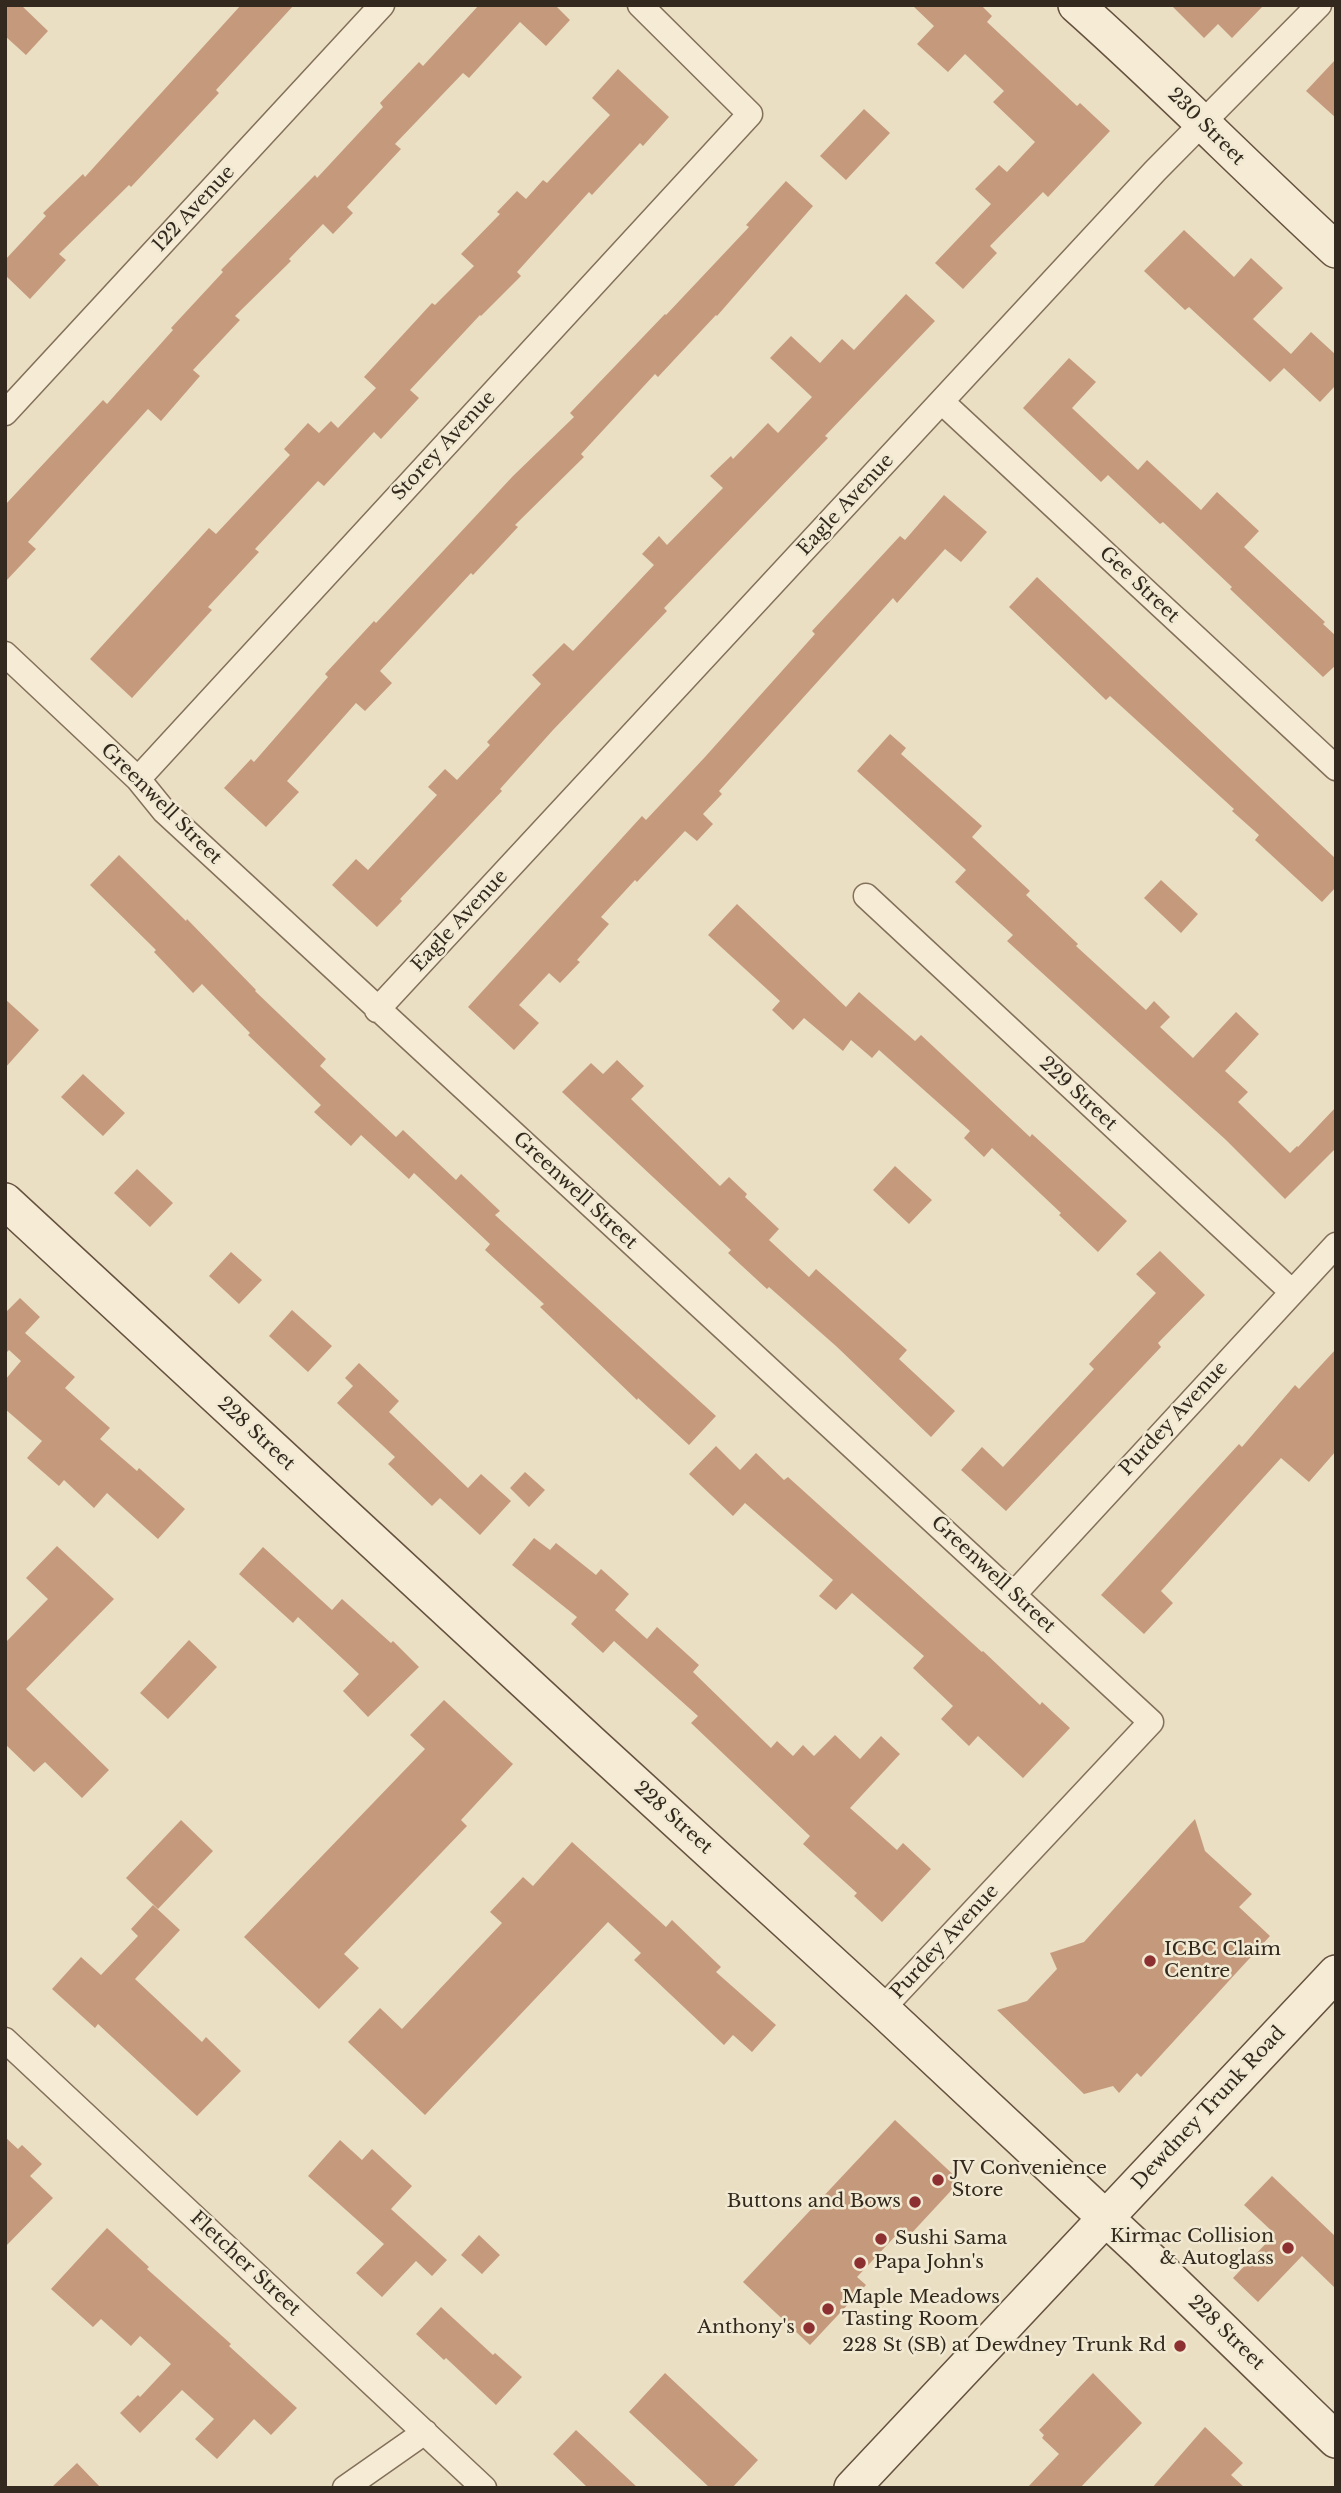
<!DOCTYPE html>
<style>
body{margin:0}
#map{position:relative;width:1341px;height:2493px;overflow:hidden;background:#eadec3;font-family:"Libre Baskerville",serif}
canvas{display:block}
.frame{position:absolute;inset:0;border:7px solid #34291e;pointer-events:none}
</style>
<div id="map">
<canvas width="1341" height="2493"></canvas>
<div class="frame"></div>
</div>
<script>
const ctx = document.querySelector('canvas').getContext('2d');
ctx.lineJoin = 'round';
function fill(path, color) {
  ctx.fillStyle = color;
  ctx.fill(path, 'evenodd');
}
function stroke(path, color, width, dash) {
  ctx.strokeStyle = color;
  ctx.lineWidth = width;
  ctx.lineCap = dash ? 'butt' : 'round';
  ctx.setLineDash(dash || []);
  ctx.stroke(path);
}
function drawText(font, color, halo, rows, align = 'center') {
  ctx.font = font + ' "Libre Baskerville",serif';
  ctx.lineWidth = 5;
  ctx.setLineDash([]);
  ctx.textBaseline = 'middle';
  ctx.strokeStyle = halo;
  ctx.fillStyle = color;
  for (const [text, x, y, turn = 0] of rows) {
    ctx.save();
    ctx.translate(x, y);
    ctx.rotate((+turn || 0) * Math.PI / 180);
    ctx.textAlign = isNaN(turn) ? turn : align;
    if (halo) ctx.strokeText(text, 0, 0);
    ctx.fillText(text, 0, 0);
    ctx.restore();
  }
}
fill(new Path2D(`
 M5 5H21L48 31 26 55 5 36Z
 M241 5H294L216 90 219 93 131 187 129 185 59 254 66 260 30 299 5 275V260L46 216 43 213 83 174 85 177Z
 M479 5H555L570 20 546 46 520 22 469 78 463 73 395 144 401 149 347 207 353 213 333 234 323 224 289 259 291 261 235 316 240 320 193 370 200 376 161 421 148 409 28 542 36 549 5 582V505L103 400 107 404 173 330 171 328 223 272 221 270 315 175 317 178 383 107 380 103 419 62 423 66Z
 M912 5H981L992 16 987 22 1077 106 1080 103 1110 131 1048 197 1043 192 990 246 997 253 963 289 935 263 991 204 975 189 999 165 1007 172 1035 142 993 102 1004 91 965 54 948 72 917 44 934 26Z
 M1171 5H1264L1232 38 1218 24 1204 38Z
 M1336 59V118L1306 91Z
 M618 69 669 117 643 146 640 143 592 195 589 192 517 272 521 276 481 316 480 315 410 390 419 398 381 439 374 432 324 486 318 481 255 549 259 552 208 607 212 610 132 698 90 659 209 528 216 534 290 455 284 449 308 423 319 433 331 421 338 428 376 388 364 377 432 303 435 305 474 266 461 254 500 214 497 212 517 191 526 199 543 180 547 183 610 115 592 98Z
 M864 109 890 133 846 180 820 156Z
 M786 181 813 206 717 316 716 315 658 377 655 374 581 454 584 457 515 525 518 527 473 575 471 573 380 671 392 683 365 711 356 703 287 781 299 792 266 827 224 788 251 759 254 762 328 677 325 674 374 621 376 623 513 476 574 417 570 413 665 314 666 315 749 227 746 225Z
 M1184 230 1234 277 1251 258 1283 288 1253 319 1291 354 1311 332 1336 355V385L1320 402 1284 368 1270 382 1189 307 1185 310 1144 271Z
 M906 294 935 321 825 436 828 438 664 608 667 611 553 730 500 789 502 791 400 899 402 901 377 927 332 885 356 859 368 870 437 795 428 787 445 769 457 780 490 745 487 742 541 684 532 675 564 643 573 651 654 565 642 554 659 536 667 545 723 488 710 476 731 456 733 459 768 423 778 433 812 397 770 358 791 336 820 363 842 339 854 350Z
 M1069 358 1096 382 1072 408 1138 470 1147 460 1201 510 1217 492 1259 531 1244 547 1325 622 1323 624 1336 636V665L1323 677 1230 589 1232 587 1163 522 1160 524 1108 475 1101 482 1023 408Z
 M944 495 987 532 961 562 945 549 897 603 893 598 719 791 722 794 703 814 713 824 697 841 685 831 637 882 635 880 601 917 609 924 577 960 580 962 560 983 549 973 519 1005 539 1023 514 1050 468 1007 642 816 646 820 705 757 815 634 812 631 900 536 905 540Z
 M1037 577 1336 859V887L1322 902 1255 840 1259 835 1232 811 1234 809 1110 696 1106 700 1009 607Z
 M890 734 906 748 901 754 982 826 972 837 1030 891 1026 895 1078 944 1076 946 1146 1010 1154 1001 1170 1017 1160 1027 1193 1058 1236 1012 1259 1034 1225 1071 1248 1092 1238 1102 1290 1153 1297 1146 1298 1147 1336 1107V1148L1285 1199 1226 1140 1007 941 1013 935 955 882 966 870 857 771Z
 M119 855 186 921 187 919 256 990 255 991 326 1059 320 1066 396 1137 403 1130 456 1180 461 1174 500 1211 495 1215 716 1416 689 1445 638 1398 637 1400 540 1307 544 1304 485 1250 490 1244 414 1173 409 1179 361 1135 351 1146 314 1112 321 1105 248 1035 250 1033 202 984 193 993 154 952 156 950 90 885Z
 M1161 880 1198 914 1181 933 1144 898Z
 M737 904 846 1007 859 992 915 1041 921 1035 1030 1137 1032 1134 1127 1221 1098 1252 1059 1215 1061 1213 992 1148 984 1157 964 1138 970 1131 879 1050 872 1058 851 1040 843 1051 804 1018 793 1030 772 1010 780 1001 708 935Z
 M5 999 39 1030 5 1068Z
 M617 1060 644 1086 631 1099 720 1186 729 1177 747 1194 745 1197 779 1229 769 1240 809 1277 816 1269 907 1350 899 1359 955 1411 931 1437 836 1346 769 1287 767 1289 728 1253 731 1250 562 1092 591 1063 603 1074Z
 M83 1074 125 1113 103 1136 61 1097Z
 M895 1166 932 1200 909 1224 873 1190Z
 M137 1169 173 1203 150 1227 114 1193Z
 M1160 1251 1205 1295 1158 1343 1161 1347 1006 1511 961 1470 982 1447 1003 1467 1094 1369 1089 1364 1156 1293 1136 1274Z
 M231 1252 262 1280 239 1304 209 1276Z
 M20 1298 40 1317 25 1333 75 1377 65 1388 110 1428 100 1439 137 1471 139 1468 185 1509 158 1539 107 1493 94 1508 64 1480 59 1486 27 1458 42 1441 5 1409V1380L21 1361 9 1350 5 1354V1313Z
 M292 1310 332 1346 308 1372 269 1336Z
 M1336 1349V1451L1309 1482 1281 1458 1161 1591 1173 1603 1144 1634 1101 1595 1239 1444 1242 1447 1295 1385 1299 1389Z
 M359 1363 399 1401 389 1412 468 1488 481 1474 511 1501 480 1535 440 1498 432 1506 388 1464 395 1457 337 1403 353 1386 345 1378Z
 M716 1446 740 1470 756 1453 784 1480 788 1477 982 1652 983 1651 1040 1705 1042 1702 1070 1728 1023 1778 978 1736 969 1746 941 1719 953 1706 913 1668 924 1656 852 1593 836 1610 819 1596 833 1580 745 1503 733 1516 689 1474Z
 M525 1472 545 1490 529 1507 510 1488Z
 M534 1538 550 1550 556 1543 596 1575 601 1569 629 1594 615 1610 647 1639 657 1627 699 1665 693 1672 771 1748 777 1741 793 1756 803 1745 814 1756 835 1735 860 1759 881 1736 900 1754 850 1808 897 1850 903 1843 931 1869 882 1922 854 1896 857 1893 803 1844 810 1836 691 1723 698 1716 614 1641 603 1653 571 1624 577 1617 512 1565Z
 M57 1546 114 1599 26 1689 109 1770 82 1798 45 1762 34 1772 5 1744V1643L48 1599 26 1578Z
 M263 1547 332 1610 342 1599 391 1643 393 1641 419 1667 368 1717 343 1691 359 1674 298 1617 293 1623 239 1574Z
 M189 1640 217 1667 168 1719 140 1693Z
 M444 1700 513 1764 461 1820 467 1826 344 1954 359 1968 319 2009 244 1937 425 1749 410 1735Z
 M1195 1819 1205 1851 1252 1894 1239 1907 1270 1936 1141 2077 1137 2073 1119 2093 1113 2086 1084 2094 997 2010 1027 2001 1057 1969 1050 1953 1084 1942Z
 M181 1820 213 1851 158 1909 126 1878Z
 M572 1842 666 1927 672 1920 721 1967 716 1972 776 2025 752 2052 733 2035 724 2045 634 1960 641 1953 608 1922 425 2115 348 2042 380 2008 402 2029 502 1923 490 1912 523 1877 533 1886Z
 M153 1905 180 1930 135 1979 202 2042 206 2037 241 2071 197 2116 98 2024 95 2028 52 1989 81 1957 101 1975 138 1936 131 1929Z
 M895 2120 960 2181 908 2237 901 2230 857 2277 866 2285 810 2345 743 2282Z
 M5 2137 18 2149 22 2145 42 2164 30 2176 53 2198 5 2247Z
 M340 2140 362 2160 372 2149 412 2186 391 2209 447 2260 432 2276 416 2261 382 2297 356 2273 384 2244 308 2176Z
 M1272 2176 1336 2237V2289L1302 2256 1258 2302 1233 2278 1275 2234 1244 2205Z
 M107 2228 149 2267 147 2269 231 2344 229 2346 297 2408 271 2435 254 2419 217 2459 195 2439 214 2419 182 2390 140 2433 120 2413 138 2395 140 2397 171 2364 140 2336 131 2346 101 2319 93 2327 51 2289Z
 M479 2235 500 2255 482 2274 461 2255Z
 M441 2307 493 2355 495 2353 522 2377 496 2405 446 2358 444 2360 416 2334Z
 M665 2373 758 2460 732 2488H710L629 2412Z
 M1093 2373 1142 2423 1080 2488H1027L1059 2454 1042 2438 1044 2435 1039 2430Z
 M1205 2427 1243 2463 1231 2475 1245 2488H1152Z
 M576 2430 638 2488H588L553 2454Z
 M77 2463 101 2488H51Z`), '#c59a7c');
const street = new Path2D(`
 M942 402 1336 768
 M5 413 382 5
 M5 654 138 779 164 811 1151 1722 882 2009
 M138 779 750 114 640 5
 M866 896 1291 1291
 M377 1010 1155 171 1319 5
 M1014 1594 1336 1245
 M5 2040 484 2488
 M345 2488 425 2432`);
const secondary = new Path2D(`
 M1076 5C1165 84 1248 169 1336 250
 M5 1201 590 1742 882 2009 1142 2252 1336 2440
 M852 2488 1336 1973`);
stroke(street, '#83705b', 27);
stroke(secondary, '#65513f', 38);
stroke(street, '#f6ecd6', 24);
stroke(secondary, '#f6ecd6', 35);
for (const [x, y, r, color] of [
 [1150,1961,7,"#8d3032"],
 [938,2180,7,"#8d3032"],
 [915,2202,7,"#8d3032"],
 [881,2239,7,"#8d3032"],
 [1288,2248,7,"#8d3032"],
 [860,2263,7,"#8d3032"],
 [828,2309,7,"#8d3032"],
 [809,2328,7,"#8d3032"],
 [1180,2346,7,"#8d3032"]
]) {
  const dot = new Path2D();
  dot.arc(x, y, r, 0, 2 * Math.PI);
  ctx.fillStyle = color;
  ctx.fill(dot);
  stroke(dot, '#f2e9d2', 2.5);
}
drawText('19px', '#34291e', '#f2e9d2', [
 ["230 Street",1206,127,45],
 ["122 Avenue",194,209,-47],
 ["Storey Avenue",444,446,-47],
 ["Eagle Avenue",846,505,-47],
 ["Gee Street",1139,585,43],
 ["Greenwell Street",161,804,45],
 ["Eagle Avenue",460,921,-47],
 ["229 Street",1078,1094,43],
 ["Greenwell Street",575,1191,43],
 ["Purdey Avenue",1174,1419,-47],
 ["228 Street",256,1434,43],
 ["Greenwell Street",993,1575,43],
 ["228 Street",673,1818,42],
 ["Purdey Avenue",945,1942,-47],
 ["Dewdney Trunk Road",1209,2108,-47],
 ["Fletcher Street",245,2264,43],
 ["228 Street",1226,2333,44]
]);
drawText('19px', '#34291e', '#f2e9d2', [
 ["ICBC Claim",1164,1950],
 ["Centre",1164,1972],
 ["JV Convenience",952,2169],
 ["Store",952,2191],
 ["Buttons and Bows",901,2202,"right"],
 ["Kirmac Collision",1274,2237,"right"],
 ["& Autoglass",1274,2259,"right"],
 ["Sushi Sama",895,2239],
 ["Papa John's",874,2263],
 ["Maple Meadows",842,2298],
 ["Tasting Room",842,2320],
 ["Anthony's",795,2328,"right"],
 ["228 St (SB) at Dewdney Trunk Rd",1166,2346,"right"]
], 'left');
</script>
